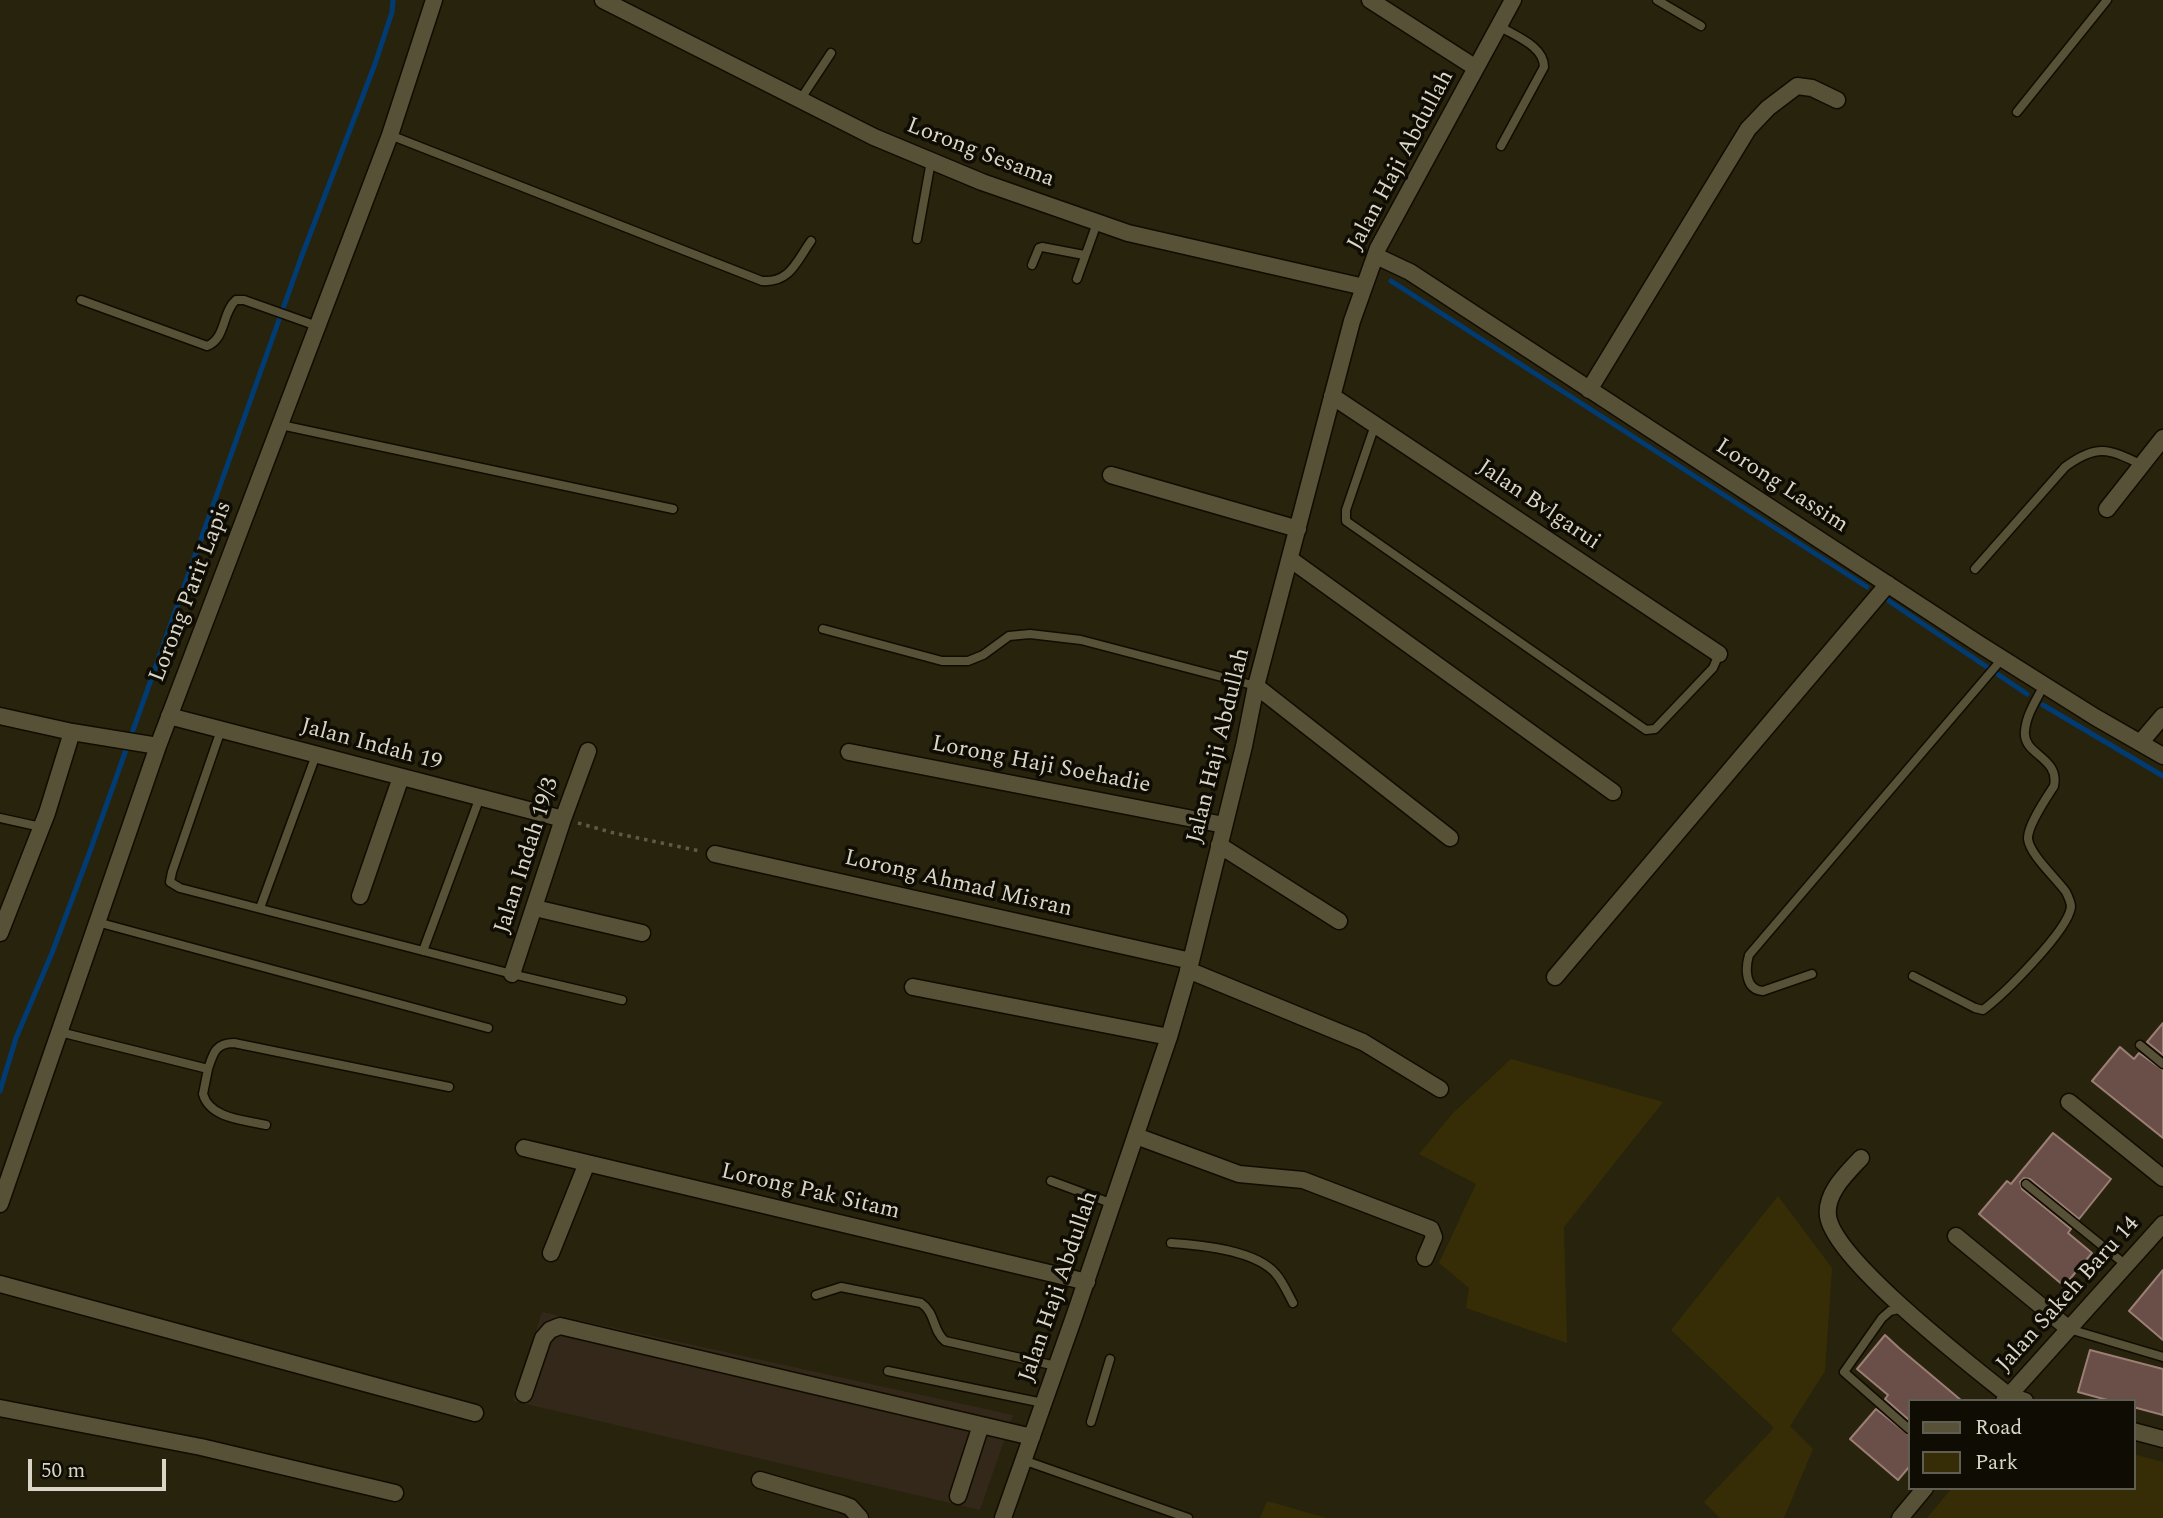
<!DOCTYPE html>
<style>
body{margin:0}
#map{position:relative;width:2163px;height:1518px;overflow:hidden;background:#28230c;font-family:Spectral,serif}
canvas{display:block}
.legend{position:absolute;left:1908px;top:1399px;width:228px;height:91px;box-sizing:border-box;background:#0f0c04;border:2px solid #605d52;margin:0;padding:9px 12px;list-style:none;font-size:21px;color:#d9d6c8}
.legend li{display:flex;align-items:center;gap:14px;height:35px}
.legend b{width:35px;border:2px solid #605d52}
.scale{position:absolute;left:28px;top:1459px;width:138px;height:32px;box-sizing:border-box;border:4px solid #d9d6c8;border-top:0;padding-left:9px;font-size:21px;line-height:24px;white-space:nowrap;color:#d9d6c8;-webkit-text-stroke:5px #0f0c04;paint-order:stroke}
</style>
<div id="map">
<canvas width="2163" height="1518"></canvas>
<ul class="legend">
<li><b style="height:9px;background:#575138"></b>Road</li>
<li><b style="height:19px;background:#362d07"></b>Park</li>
</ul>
<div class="scale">50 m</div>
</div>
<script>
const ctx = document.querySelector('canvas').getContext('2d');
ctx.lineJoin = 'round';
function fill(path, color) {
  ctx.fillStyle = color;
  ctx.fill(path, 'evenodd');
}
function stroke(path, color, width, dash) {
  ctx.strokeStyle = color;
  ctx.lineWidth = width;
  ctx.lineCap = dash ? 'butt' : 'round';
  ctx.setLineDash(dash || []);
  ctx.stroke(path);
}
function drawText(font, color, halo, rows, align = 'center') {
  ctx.font = font + ' Spectral,serif';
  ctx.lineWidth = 7;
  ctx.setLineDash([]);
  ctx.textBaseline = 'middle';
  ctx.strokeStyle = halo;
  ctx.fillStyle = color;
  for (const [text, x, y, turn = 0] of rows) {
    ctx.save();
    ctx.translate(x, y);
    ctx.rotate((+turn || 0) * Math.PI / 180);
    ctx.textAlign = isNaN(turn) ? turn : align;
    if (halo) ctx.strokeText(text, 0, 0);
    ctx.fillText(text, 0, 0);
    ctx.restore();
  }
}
fill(new Path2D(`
 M542 1312 1013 1415 980 1510 513 1401Z`), '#332819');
fill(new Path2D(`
 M1511 1059 1663 1102 1564 1227 1567 1343 1466 1308 1469 1288 1439 1263 1476 1184 1419 1154 1453 1113Z
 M1778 1196 1832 1268 1825 1371 1790 1426 1813 1449 1784 1518H1720L1704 1502 1774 1428 1671 1330Z
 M2133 1454 2163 1462V1518H1927L1952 1488H2133Z
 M1267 1501 1327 1518H1260Z`), '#362d07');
stroke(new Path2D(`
 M1391 281 1867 587
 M1889 601 2027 694
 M2043 705 2163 776
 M0 1091 16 1038 52 953 89 854 301 258 375 64 392 12 393 0`), '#003c73', 5);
const building = new Path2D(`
 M2163 1023V1055L2147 1042Z
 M2120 1047 2134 1059 2139 1053 2163 1070V1138L2092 1081Z
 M2053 1133 2111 1179 2079 1219 2030 1179 2024 1178 2020 1182 2022 1189 2071 1229 2068 1233 2092 1253 2064 1286 1979 1214 2007 1181 2011 1184Z
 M2163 1270V1340L2129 1311Z
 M1885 1335 1899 1348 1962 1401H1909V1420L1885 1399 1888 1395 1857 1369Z
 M2090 1350 2163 1369V1415L2133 1407V1401H2111L2078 1392Z
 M1876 1409 1909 1435V1467L1898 1480 1850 1439Z`);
fill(building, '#6a4f48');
stroke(building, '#9b7e75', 2);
const service = new Path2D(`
 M1657 0 1701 26
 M1499 26C1515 36 1544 46 1544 67L1501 146
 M800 100 831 53
 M2017 112 2107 0
 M390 135 762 281C790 283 796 262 811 241
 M917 239 931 161
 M1032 265 1039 248 1042 247 1084 255
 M1077 279 1097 223
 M81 300 207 346C226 339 222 312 236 300H244L317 326
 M281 425 673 509
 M1375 425 1346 510V521L1646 730 1655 729 1713 668 1719 654
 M1975 569 2065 467C2096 444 2108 448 2142 465
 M823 629 942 661H968L983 655 1009 636 1030 634 1081 640 1256 686
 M221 730 172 872 170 882 180 888 512 974 622 1000
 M0 818 41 827
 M260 908 316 755
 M97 922 488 1028
 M423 951 480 797
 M1812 974 1763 991C1745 990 1745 969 1749 955L2002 659
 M1913 976 1975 1008 1983 1010C2004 994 2068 931 2071 907 2071 902 2068 896 2066 892 2056 878 2030 855 2028 839 2027 826 2047 797 2054 786 2060 757 2022 755 2025 731 2026 715 2037 699 2044 685
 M60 1032 208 1069 203 1094C210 1119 245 1120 266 1125
 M2140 1045 2163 1064
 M208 1069C213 1054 215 1043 234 1043L449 1087
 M1051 1181 1113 1204
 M2026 1184 2126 1265
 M1171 1243C1201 1245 1256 1250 1276 1274 1283 1282 1288 1294 1293 1303
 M816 1295 841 1287 921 1303C936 1313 932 1330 945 1341L1056 1366
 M1903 1308 1890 1311 1882 1318 1844 1372 1909 1429
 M2069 1329 2163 1357
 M888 1371 1043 1403
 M1091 1422 1110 1359
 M1023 1460 1188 1518`);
const minor = new Path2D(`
 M603 0 874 137 982 182 1128 233 1364 287
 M1370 0 1476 68
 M1376 256 1410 272 1979 644 2095 717 2163 756
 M1589 390 1748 129 1768 108 1797 86 1812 88 1837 100
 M1332 396 1719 654
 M1111 475 1298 529
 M2107 509 2163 438
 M1290 559 1613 792
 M1256 686 1450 838
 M0 716 72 732 158 746
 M169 716 563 819
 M2140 743 2163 716
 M849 752 1224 825
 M1219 845 1339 921
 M715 854 1191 961
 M360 896 401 777
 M535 908 642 933
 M0 933 47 813 72 732
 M1188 970 1363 1042 1440 1089
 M512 974 563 819 588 751
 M1555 977 1888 584
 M913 987 1169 1037
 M2069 1102 2163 1178
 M1136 1136 1239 1174 1303 1180 1431 1229 1434 1237 1425 1258
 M524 1148 1087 1282
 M1861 1158C1847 1173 1825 1193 1828 1216 1834 1260 1971 1365 2009 1396L2025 1401
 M0 1204 158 746 390 135 434 0
 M1956 1236 2069 1329
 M551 1253 587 1163
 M0 1284 475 1413
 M524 1394 543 1338 550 1330 560 1326 1032 1437
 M2004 1401 2163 1224
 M0 1408 201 1447 395 1493
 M2133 1431 2163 1439
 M760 1480 842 1504 850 1507 860 1518
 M958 1496 981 1425
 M1003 1518 1074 1317 1169 1037 1191 961 1244 746 1256 686 1352 321 1378 248 1513 0
 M1900 1518 1925 1488`);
stroke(service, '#110c00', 11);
stroke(minor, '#110c00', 19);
stroke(new Path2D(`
 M578 823 614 833 700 851`), '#5f5a46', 3.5, [3.5, 5]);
stroke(service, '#575138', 8);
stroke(minor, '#575138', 16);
drawText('23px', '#d9d6c8', '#0f0c04', [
 ["Lorong Sesama",980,154,21],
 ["Jalan Haji Abdullah",1402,161,-62],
 ["Lorong Lassim",1781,487,33],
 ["Jalan Bvlgarui",1538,506,34],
 ["Lorong Parit Lapis",192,592,-69],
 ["Jalan Indah 19",371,746,15],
 ["Jalan Haji Abdullah",1220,746,-76],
 ["Lorong Haji Soehadie",1041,766,11],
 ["Jalan Indah 19/3",528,856,-72],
 ["Lorong Ahmad Misran",958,885,13],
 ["Lorong Pak Sitam",810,1193,13],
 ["Jalan Haji Abdullah",1060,1287,-71],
 ["Jalan Sakeh Baru 14",2069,1295,-48]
]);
</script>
